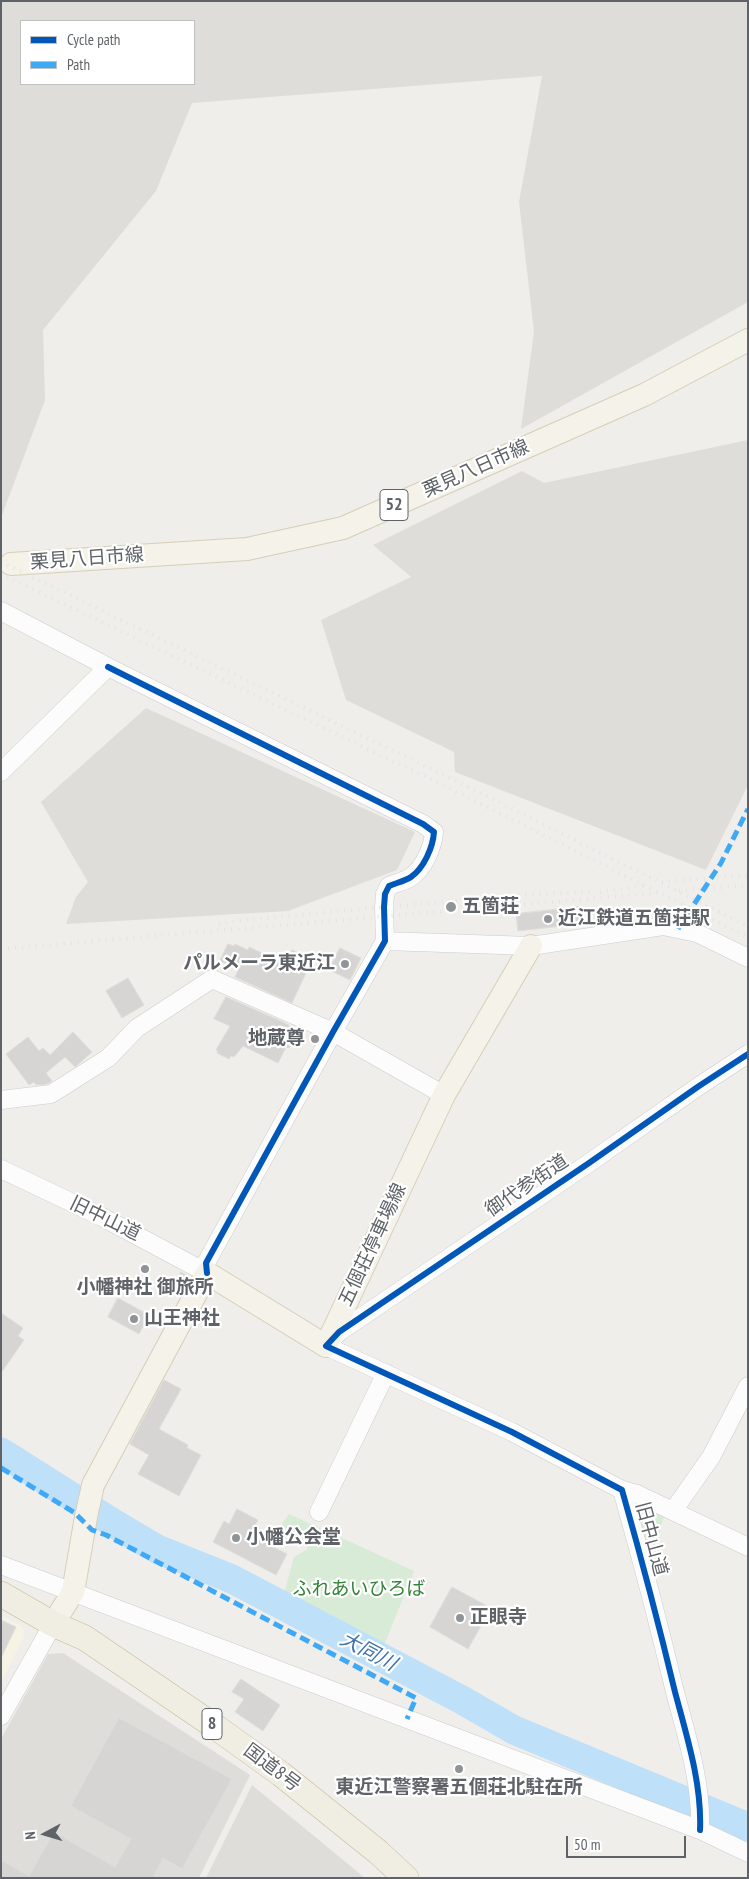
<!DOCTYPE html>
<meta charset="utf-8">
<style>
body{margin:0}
#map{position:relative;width:749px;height:1879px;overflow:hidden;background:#efeeea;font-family:"PT Sans Narrow",sans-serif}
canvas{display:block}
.frame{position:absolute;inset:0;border:2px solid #5f6368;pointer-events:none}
.legend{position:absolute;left:20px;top:20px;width:175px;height:65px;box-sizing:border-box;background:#fff;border:1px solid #bfc1c3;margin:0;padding:6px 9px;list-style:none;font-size:15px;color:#5f6368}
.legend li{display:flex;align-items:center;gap:10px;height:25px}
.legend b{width:25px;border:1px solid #bfc1c3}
.north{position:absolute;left:20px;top:1809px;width:50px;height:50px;-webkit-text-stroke:4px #fff;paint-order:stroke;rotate:264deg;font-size:14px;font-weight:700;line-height:20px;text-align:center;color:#5f6368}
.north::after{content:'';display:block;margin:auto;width:18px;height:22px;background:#5f6368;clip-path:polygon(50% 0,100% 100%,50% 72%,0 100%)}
.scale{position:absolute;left:566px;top:1836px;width:120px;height:22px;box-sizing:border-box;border:2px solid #5f6368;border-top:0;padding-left:6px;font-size:15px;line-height:18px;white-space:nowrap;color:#5f6368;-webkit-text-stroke:4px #fff;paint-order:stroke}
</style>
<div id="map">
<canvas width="749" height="1879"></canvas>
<div class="frame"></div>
<ul class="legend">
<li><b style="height:6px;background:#0057b8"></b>Cycle path</li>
<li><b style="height:6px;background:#3fa9f5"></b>Path</li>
</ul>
<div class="north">N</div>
<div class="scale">50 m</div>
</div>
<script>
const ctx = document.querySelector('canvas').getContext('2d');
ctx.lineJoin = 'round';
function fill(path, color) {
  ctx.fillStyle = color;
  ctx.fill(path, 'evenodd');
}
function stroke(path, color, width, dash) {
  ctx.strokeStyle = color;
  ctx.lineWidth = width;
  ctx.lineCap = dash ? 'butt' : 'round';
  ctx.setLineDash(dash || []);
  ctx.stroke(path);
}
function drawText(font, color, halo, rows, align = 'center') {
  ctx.font = font + ' "PT Sans Narrow","Noto Sans JP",sans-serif';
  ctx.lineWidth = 4.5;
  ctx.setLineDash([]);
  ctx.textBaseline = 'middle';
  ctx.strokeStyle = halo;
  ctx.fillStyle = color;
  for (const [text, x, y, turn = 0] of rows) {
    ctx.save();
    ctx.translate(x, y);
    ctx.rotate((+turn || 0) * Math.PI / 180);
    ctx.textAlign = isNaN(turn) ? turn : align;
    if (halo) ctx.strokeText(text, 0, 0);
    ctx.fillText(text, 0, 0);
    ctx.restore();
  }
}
fill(new Path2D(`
 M1 1616 22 1626 24 1636 1 1683Z`), '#f7f3e4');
fill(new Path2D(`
 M1 1H748V302L521 429 534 331 519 202 542 76 192 103 156 191 43 330 45 400 1 518ZM21 21H194V84H21Z
 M748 440V785L706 870 455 772 454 752 346 700 321 620 411 577 373 545 522 471 544 483Z
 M146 708 415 832 397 870 288 911 66 924 76 897 88 882 41 802Z
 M63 1653 250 1775 199 1878H1V1739L48 1654Z
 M252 1785 365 1878H206Z`), '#dfddda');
fill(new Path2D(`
 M639 1499 666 1512 661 1525 658 1543 644 1549 633 1504Z
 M289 1514 414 1571 383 1648 283 1597 294 1557 308 1549 281 1525Z`), '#d8ebd6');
stroke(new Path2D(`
 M1 1452 113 1523 157 1549 232 1579 462 1700 514 1730 748 1827`), '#bfe0f9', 29);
const building = new Path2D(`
 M579 907 580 924 518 931 516 914Z
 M228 944 234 946 235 944 248 950 249 947 285 964 292 950 312 960 292 1003 235 977 238 970 220 961Z
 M340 948 361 958 350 980 329 970Z
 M128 978 144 1005 122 1018 106 991Z
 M226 997 283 1022 297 1030 289 1048 286 1047 278 1063 243 1046 234 1057 231 1056 229 1059 217 1053 218 1051 216 1050 230 1026 214 1019Z
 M73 1032 92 1052 75 1067 65 1057 46 1073 52 1081 47 1084 36 1085 34 1082 29 1085 6 1054 28 1037 39 1051 43 1048 50 1055Z
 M181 1272 190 1277 183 1290 174 1285Z
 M118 1298 149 1315 139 1334 108 1317Z
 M1 1313 23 1328 18 1336 24 1340 1 1373Z
 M164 1380 181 1389 159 1429 188 1445 187 1448 201 1455 179 1496 138 1474 149 1455 130 1444Z
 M237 1509 258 1520 250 1535 287 1554 276 1575 213 1542 224 1521 229 1524Z
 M452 1587 491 1608 468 1649 430 1627Z
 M1 1620 16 1627 1 1658Z
 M241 1679 280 1705 263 1731 235 1712 244 1699 232 1692Z
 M119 1718 232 1779 182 1869 163 1858 153 1878H1V1860L29 1876 54 1832 115 1867 131 1839 71 1806Z`);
fill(building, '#d6d5d3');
stroke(building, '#deddd9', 1);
const minor = new Path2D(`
 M1 611 108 667 1 772
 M108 667 423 824 434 832C433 847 424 868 411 877 405 881 396 883 389 886L385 894 384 907 385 941 333 1032 206 1263 207 1273
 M385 941 531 946 663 926 697 933 748 958
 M1 1100 51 1094 108 1058 137 1028 212 979 333 1032 444 1095
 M1 1169 102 1217 207 1273
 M622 1490 637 1494 748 1547
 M673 1511 711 1457 748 1386
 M319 1512 386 1373
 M1 1565 700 1830 748 1853
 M1 1716 53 1624
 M700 1830C702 1784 687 1737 675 1692 659 1625 641 1557 622 1490L512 1432 326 1346 339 1332 589 1163 699 1086 748 1054`);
const major = new Path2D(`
 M11 564 247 549 343 528 644 395 748 340
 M53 1624 73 1592 86 1517 93 1485 207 1273 326 1346 444 1095 531 946`);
const highway = new Path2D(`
 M1 1594 53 1624 85 1638 217 1728 281 1774 378 1852 406 1878`);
stroke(minor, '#cbcccc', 19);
stroke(major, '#d7ceb8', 24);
stroke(highway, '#c8b996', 26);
stroke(minor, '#fdfcfc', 18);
stroke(major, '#f4f2e9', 22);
stroke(highway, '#f0ede3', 25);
stroke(new Path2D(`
 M1 562 448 777 748 926
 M1 574 443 785 748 937
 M662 882 748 875
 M679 891 748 885
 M600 892 644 885
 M219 924 243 920 530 894 592 892
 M1 949 659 893`), '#e4e4e4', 4, [1, 6]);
stroke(new Path2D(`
 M678 929 721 863 748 809
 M1 1468 75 1513 92 1530 106 1535 416 1698 407 1719`), '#3fa9f5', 5, [10, 5]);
stroke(new Path2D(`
 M108 667 423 824 434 832C433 847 424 868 411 877 405 881 396 883 389 886L385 894 384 907 385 941 333 1032 206 1263 207 1273
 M700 1830C702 1784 687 1737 675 1692 659 1625 641 1557 622 1490L512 1432 326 1346 339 1332 589 1163 699 1086 748 1054`), '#0057b8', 6);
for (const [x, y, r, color] of [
 [451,907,6,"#919496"],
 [548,919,5,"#919496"],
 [345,964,5,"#919496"],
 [315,1039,5,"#919496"],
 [145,1269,5,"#919496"],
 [134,1319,5,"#919496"],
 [236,1538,5,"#919496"],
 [460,1618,5,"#919496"],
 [459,1769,5,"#919496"]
]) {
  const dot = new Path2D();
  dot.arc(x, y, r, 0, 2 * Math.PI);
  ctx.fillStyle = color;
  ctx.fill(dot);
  stroke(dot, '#fff', 2);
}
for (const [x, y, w] of [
 [394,505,28],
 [212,1724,20]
]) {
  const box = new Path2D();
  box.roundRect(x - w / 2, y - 15.5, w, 31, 4);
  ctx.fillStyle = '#fff';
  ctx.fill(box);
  stroke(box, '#5f6368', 1);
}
drawText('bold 18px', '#5f6368', null, [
 ["52",394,505],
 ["8",212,1724]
]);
drawText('19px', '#5f6368', '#fff', [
 ["栗見八日市線",476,469,-24],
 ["栗見八日市線",87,559,-4],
 ["御代参街道",527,1186,-34],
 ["旧中山道",105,1219,26],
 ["五個荘停車場線",373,1245,-65],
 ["旧中山道",651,1539,75],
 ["国道8号",272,1768,37]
]);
drawText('bold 19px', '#5f6368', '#fff', [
 ["五箇荘",462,907],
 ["近江鉄道五箇荘駅",558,919],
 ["パルメーラ東近江",335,964,"right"],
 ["地蔵尊",305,1039,"right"],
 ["小幡神社 御旅所",145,1288,"center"],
 ["山王神社",144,1319],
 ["小幡公会堂",246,1538],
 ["正眼寺",470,1618],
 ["東近江警察署五個荘北駐在所",459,1788,"center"]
], 'left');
drawText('19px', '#348238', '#fff', [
 ["ふれあいひろば",359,1590]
]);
drawText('italic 20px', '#4174aa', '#fff', [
 ["大同川",368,1652,28]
]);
</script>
